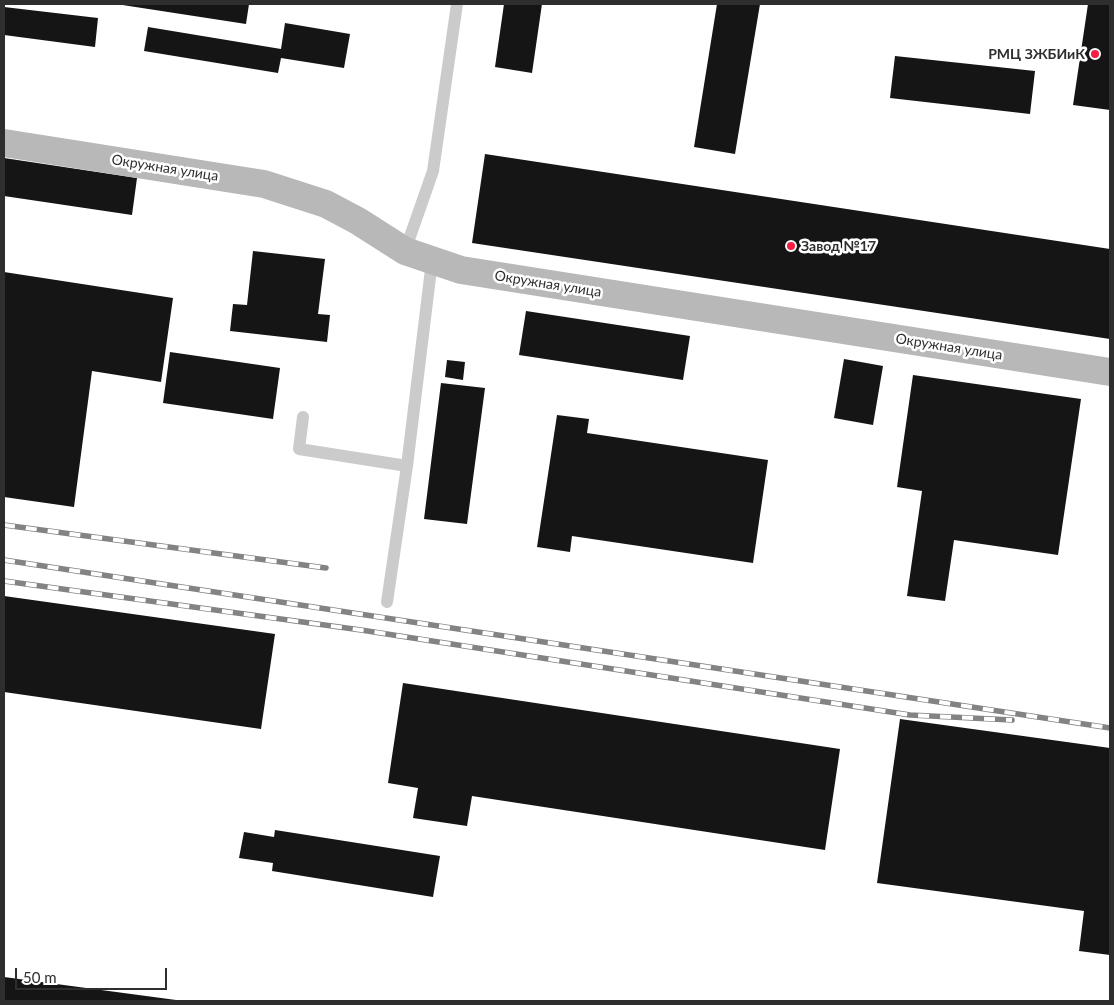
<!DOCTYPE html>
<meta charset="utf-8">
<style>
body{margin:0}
#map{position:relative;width:1114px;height:1005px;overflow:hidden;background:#fff;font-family:Lato,sans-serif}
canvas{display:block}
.frame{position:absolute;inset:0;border:5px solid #2e2e2e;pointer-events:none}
.scale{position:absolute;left:15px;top:968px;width:152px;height:22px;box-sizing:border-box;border:2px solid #2e2e2e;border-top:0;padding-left:6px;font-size:15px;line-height:18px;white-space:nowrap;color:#2e2e2e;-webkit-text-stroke:4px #fff;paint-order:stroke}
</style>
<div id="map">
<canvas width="1114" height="1005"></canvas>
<div class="frame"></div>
<div class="scale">50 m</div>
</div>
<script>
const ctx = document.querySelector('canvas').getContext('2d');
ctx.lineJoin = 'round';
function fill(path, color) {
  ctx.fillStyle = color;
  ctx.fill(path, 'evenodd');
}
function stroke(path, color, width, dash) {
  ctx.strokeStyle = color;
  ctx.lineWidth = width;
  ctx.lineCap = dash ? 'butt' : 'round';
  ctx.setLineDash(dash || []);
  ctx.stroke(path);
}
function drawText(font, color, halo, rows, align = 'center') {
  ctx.font = font + ' Lato,sans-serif';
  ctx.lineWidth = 5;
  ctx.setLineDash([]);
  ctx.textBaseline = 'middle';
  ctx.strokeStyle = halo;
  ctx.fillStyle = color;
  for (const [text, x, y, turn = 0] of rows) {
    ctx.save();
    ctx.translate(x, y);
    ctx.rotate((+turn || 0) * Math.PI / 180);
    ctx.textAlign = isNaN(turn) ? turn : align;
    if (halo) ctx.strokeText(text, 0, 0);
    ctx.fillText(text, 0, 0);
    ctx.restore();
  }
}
fill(new Path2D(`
 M116 4H249L246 24Z
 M504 4H542L532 73 495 67Z
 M717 4H760L735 154 694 147Z
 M1088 4H1110V110L1073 105Z
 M4 7 98 18 95 47 4 35Z
 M285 23 350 34 344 68 281 58 278 73 144 51 148 27 281 49Z
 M895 56 1035 71 1030 114 890 98Z
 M485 154 1110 249V339L472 243Z
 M4 158 137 178 132 215 4 196Z
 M253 251 325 259 318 314 330 315 327 342 230 331 233 304 247 305Z
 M4 272 173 298 161 382 92 371 74 507 4 497Z
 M526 311 690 336 683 380 519 355Z
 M170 352 280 368 273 419 163 403Z
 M844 359 883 366 873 425 834 418Z
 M447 360 465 362 463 380 445 377Z
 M913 375 1081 399 1058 555 954 540 945 601 907 596 922 491 897 487Z
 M441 383 485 388 467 524 424 519Z
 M557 415 589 419 587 433 768 460 753 563 572 536 570 552 537 547Z
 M4 596 275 634 261 729 4 692Z
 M403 683 840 749 825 850 472 796 467 826 413 818 418 788 388 783Z
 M900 719 1110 748V955L1079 951 1084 911 877 883Z
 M275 830 440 856 433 897 272 871 273 863 239 858 244 832 274 837Z
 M4 977 176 1000V1001H4Z`), '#151515');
stroke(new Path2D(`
 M405 251 433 171 457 4
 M303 417 299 449 407 466
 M387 602 407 466 432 261`), '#cbcbcb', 12);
stroke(new Path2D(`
 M4 143 264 184 326 204 358 221 405 251 461 270 1110 372`), '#b8b8b8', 28);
const rail = new Path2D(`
 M4 525 326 568
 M4 560 1110 728
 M4 581 361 630 910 715 1012 720`);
stroke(rail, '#838383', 5.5);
stroke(rail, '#fff', 4, [11]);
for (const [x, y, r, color] of [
 [1095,54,5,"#f61f43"],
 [791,246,5,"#f61f43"]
]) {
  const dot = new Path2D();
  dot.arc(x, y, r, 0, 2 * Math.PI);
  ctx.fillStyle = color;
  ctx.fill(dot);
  stroke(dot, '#fff', 2);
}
drawText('bold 14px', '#2e2e2e', '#fff', [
 ["РМЦ ЗЖБИиК",1085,54],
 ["Завод №17",801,246,"left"]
], 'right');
drawText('14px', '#2e2e2e', '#fff', [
 ["Окружная улица",165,168,9],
 ["Окружная улица",548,284,9],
 ["Окружная улица",949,347,9]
]);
</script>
